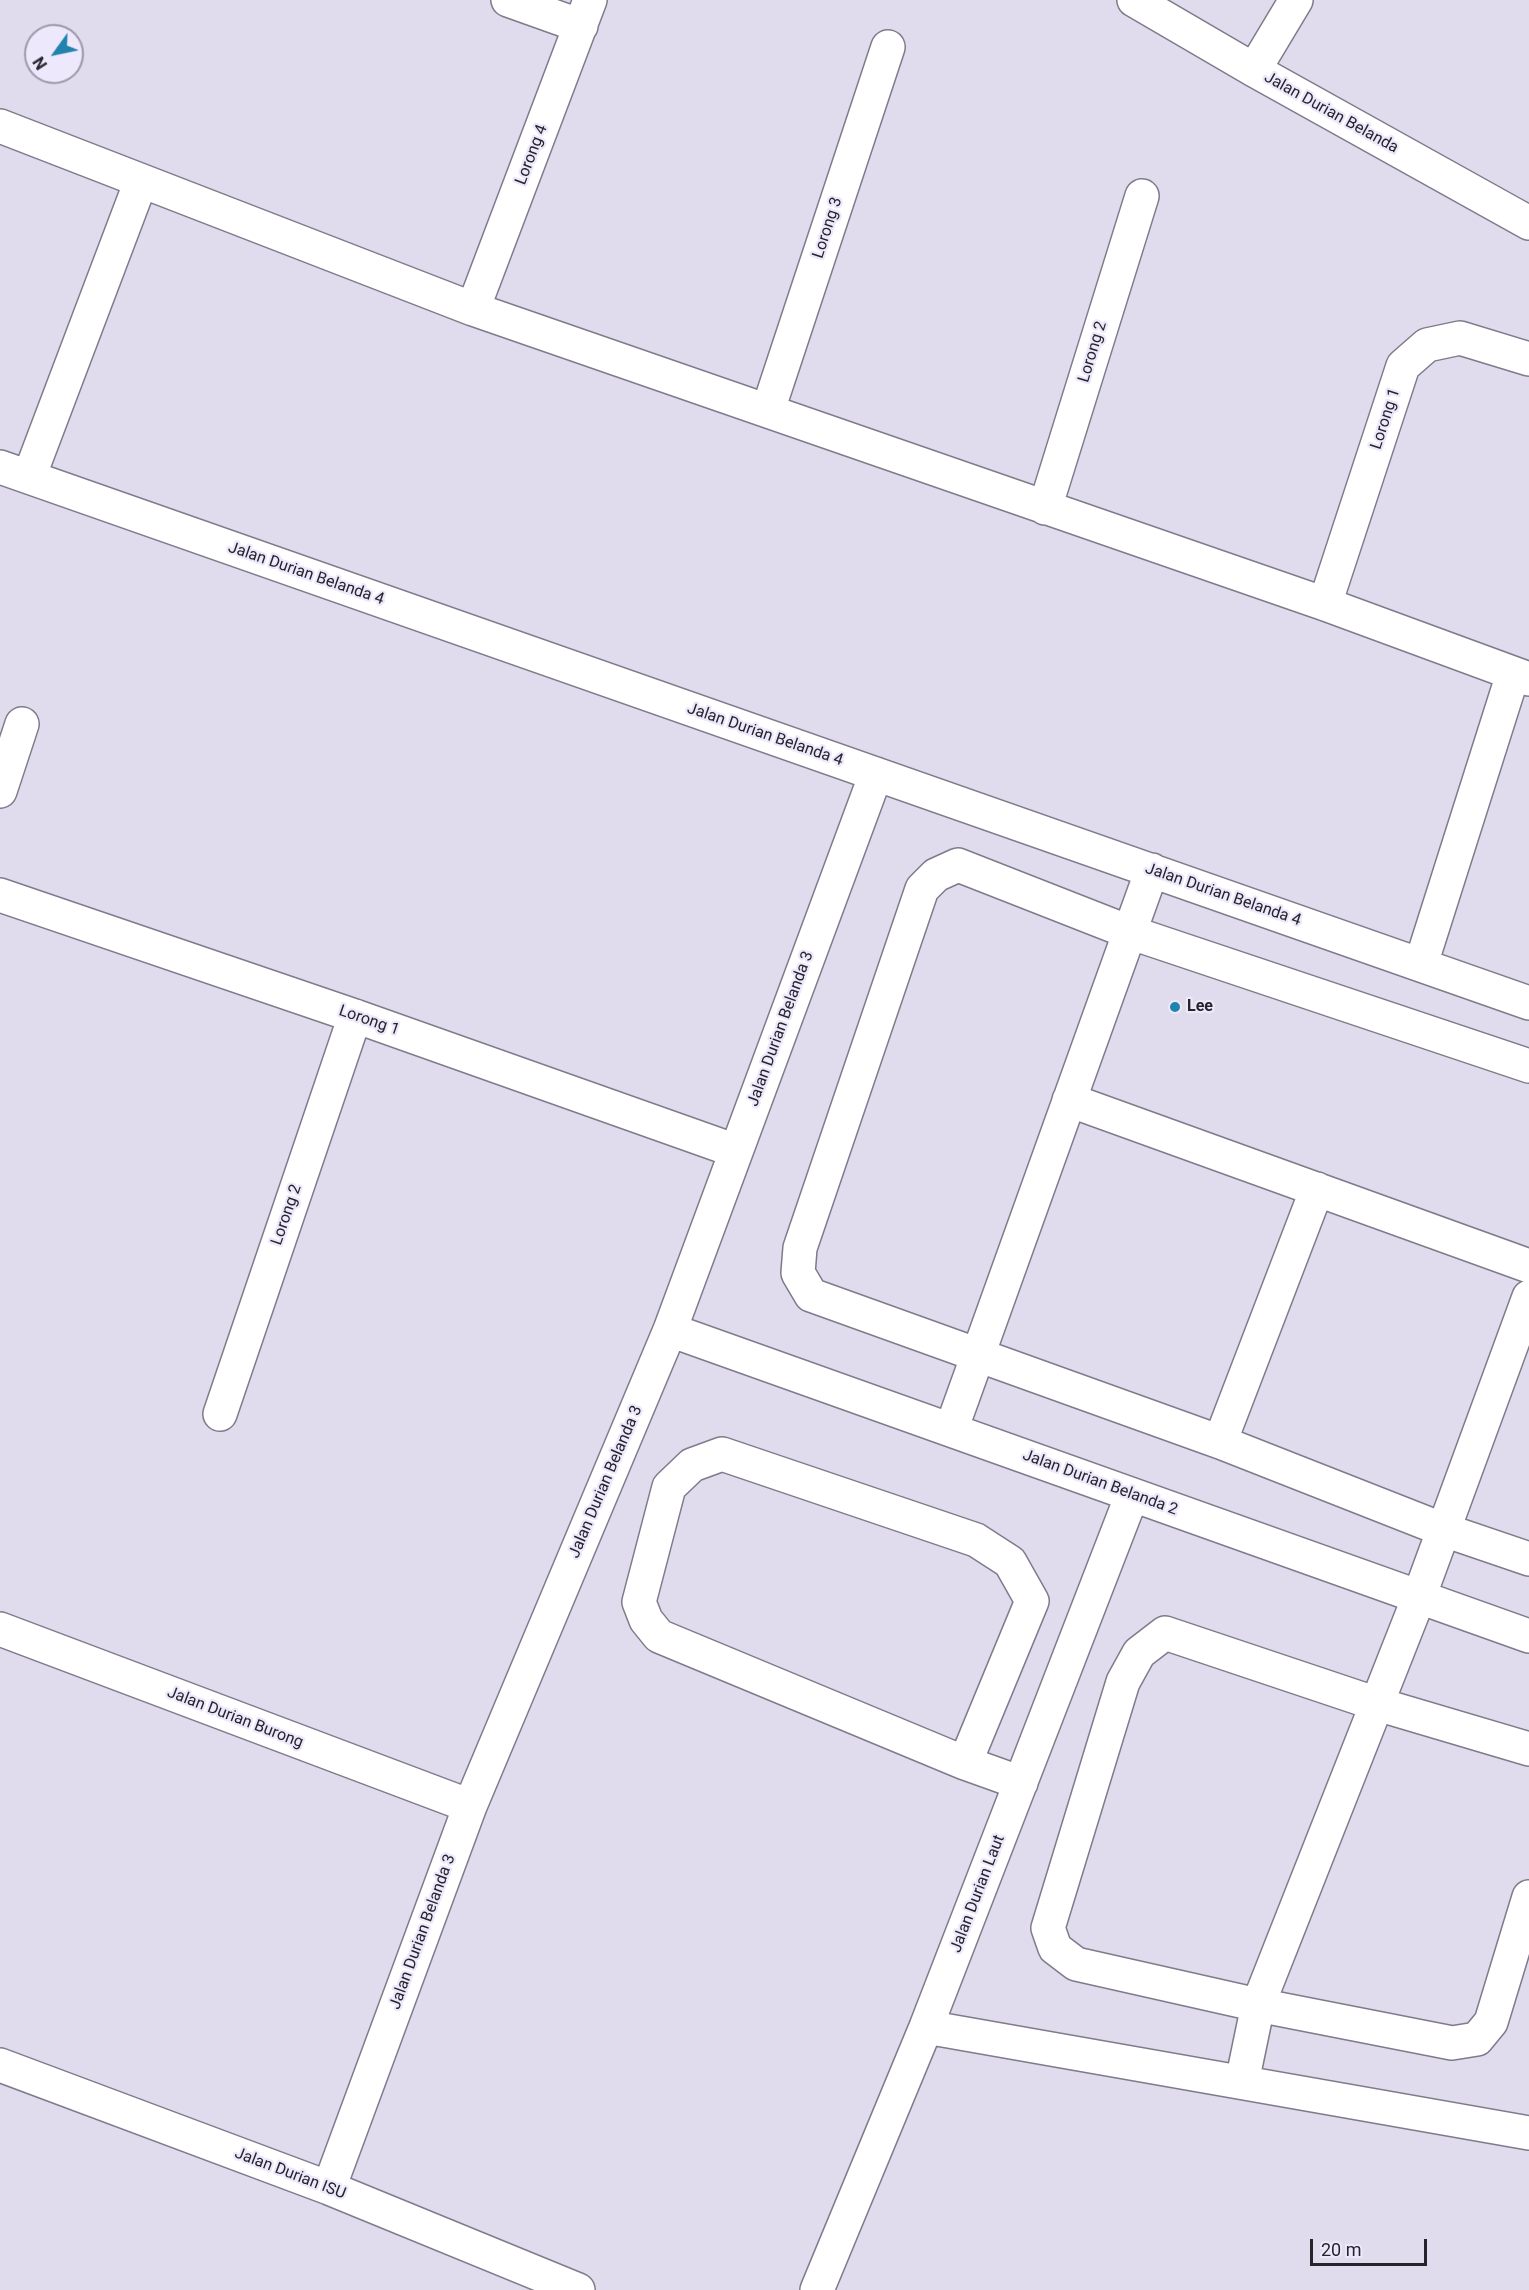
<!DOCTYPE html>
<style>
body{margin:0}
#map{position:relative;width:1529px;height:2290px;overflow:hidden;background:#e0dbed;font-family:Roboto,sans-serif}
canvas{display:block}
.north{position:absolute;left:24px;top:24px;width:60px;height:60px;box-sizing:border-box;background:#ede8fb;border:2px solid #9d9aa8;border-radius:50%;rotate:237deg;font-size:16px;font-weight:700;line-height:24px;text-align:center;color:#26242b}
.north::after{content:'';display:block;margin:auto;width:21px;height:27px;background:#2083ae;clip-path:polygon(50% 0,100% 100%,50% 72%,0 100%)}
.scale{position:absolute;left:1310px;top:2239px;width:117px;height:27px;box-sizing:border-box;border:3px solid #26242b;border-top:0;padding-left:8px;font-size:18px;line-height:21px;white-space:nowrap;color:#26242b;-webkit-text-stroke:4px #ede8fb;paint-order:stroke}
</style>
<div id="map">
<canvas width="1529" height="2290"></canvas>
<div class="north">N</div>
<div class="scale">20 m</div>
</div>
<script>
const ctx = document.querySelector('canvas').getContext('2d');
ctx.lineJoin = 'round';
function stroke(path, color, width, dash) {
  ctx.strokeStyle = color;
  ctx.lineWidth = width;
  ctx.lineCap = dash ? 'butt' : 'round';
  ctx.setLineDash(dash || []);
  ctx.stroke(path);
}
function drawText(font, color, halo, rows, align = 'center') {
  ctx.font = font + ' Roboto,sans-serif';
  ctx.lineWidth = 4.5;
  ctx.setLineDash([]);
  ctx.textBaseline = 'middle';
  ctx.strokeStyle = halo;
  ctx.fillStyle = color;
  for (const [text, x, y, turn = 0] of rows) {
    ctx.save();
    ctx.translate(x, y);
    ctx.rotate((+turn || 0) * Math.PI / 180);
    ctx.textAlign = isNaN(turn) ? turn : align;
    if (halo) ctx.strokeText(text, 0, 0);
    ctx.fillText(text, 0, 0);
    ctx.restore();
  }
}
const minor = new Path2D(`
 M508 0 581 26
 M1134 0 1254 70 1529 223
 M1254 70 1296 0
 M0 126 473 309 1325 604 1529 679
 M473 309 590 0
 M768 410 888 47
 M0 467 1529 1003
 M29 477 141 181
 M1045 508 1142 196
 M1325 604 1403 366 1427 345 1460 338 1529 359
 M0 791 22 724
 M0 895 355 1016 736 1151
 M1421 964 1513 674
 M1529 1066 1129 932 958 865 936 875 922 889 800 1248 798 1273 811 1295 1220 1442 1444 1530 1529 1559
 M1069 1100 1529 1266
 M670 1330 1529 1636
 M220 1414 355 1016
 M951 1430 1152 870
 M1220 1442 1317 1189
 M0 1629 470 1806
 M1529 1749 1377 1704 1165 1633 1139 1653 1123 1682 1048 1928 1055 1948 1076 1964 1258 2005 1452 2043 1477 2039 1491 2022 1529 1897
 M965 1763 1032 1601 1010 1562 976 1540 722 1454 692 1465 669 1487 639 1602 646 1620 659 1636 965 1763 1021 1783
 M926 2027 1529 2133
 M0 2065 329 2188 578 2290
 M1242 2082 1258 2005 1419 1597 1529 1297
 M329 2188 470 1806 670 1330 876 774
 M817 2290 926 2027 1132 1495`);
stroke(minor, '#7f7b8b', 36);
stroke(minor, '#fff', 33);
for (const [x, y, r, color] of [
 [1175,1007,6,"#2083ae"]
]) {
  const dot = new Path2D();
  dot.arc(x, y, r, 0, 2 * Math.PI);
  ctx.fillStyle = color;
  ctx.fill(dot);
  stroke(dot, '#ede8fb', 2);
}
drawText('16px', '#26242b', '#ede8fb', [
 ["Jalan Durian Belanda",1331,113,29],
 ["Lorong 4",532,155,-69],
 ["Lorong 3",828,228,-72],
 ["Lorong 2",1093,352,-73],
 ["Lorong 1",1386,419,-72],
 ["Jalan Durian Belanda 4",306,574,19],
 ["Jalan Durian Belanda 4",765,735,19],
 ["Jalan Durian Belanda 4",1223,895,19],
 ["Lorong 1",369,1021,19],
 ["Jalan Durian Belanda 3",781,1029,-70],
 ["Lorong 2",287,1215,-71],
 ["Jalan Durian Belanda 3",606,1482,-67],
 ["Jalan Durian Belanda 2",1100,1483,20],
 ["Jalan Durian Burong",235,1718,21],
 ["Jalan Durian Laut",978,1894,-69],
 ["Jalan Durian Belanda 3",423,1932,-70],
 ["Jalan Durian ISU",290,2174,21]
]);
drawText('bold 16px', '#26242b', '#ede8fb', [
 ["Lee",1187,1007]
], 'left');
</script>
